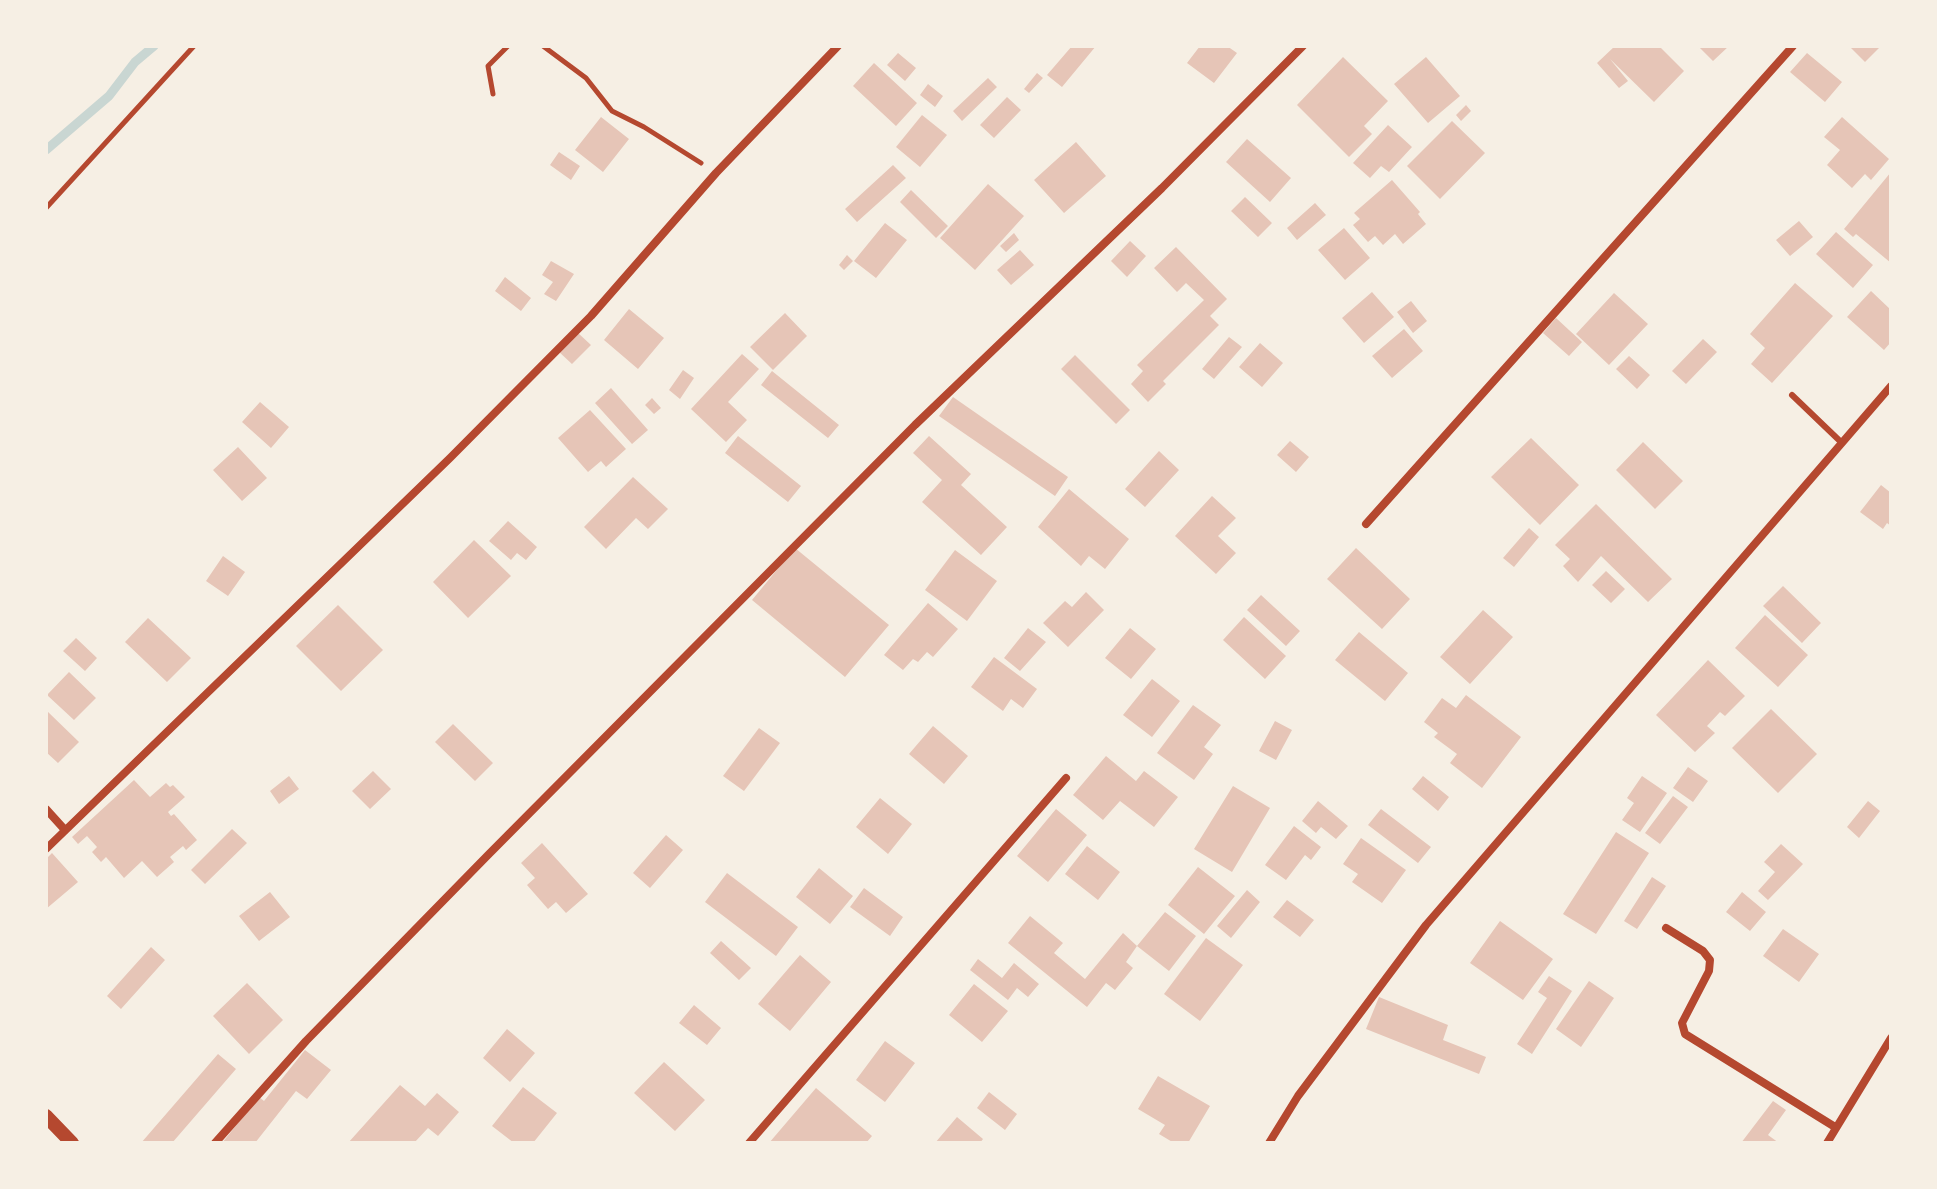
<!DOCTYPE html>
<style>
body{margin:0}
#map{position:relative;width:1937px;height:1189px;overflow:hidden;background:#f6efe4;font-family:Literata,serif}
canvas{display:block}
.frame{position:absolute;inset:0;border:48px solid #f6efe4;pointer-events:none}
</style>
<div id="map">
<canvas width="1937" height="1189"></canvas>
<div class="frame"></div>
</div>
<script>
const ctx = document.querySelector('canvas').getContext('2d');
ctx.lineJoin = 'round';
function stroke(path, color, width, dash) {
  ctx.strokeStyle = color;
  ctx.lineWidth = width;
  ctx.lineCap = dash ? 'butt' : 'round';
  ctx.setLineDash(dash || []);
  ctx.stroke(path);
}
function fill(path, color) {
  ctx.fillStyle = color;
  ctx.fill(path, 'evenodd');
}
stroke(new Path2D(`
 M46 150 109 96 135 62 154 46`), '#c9d6d2', 9);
fill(new Path2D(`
 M1072 46H1096L1062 87 1047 75Z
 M1200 46H1227L1237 53 1214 83 1187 63Z
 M1615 46H1659L1684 71 1654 102 1610 59 1628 81 1619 88 1597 63Z
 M1698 46H1729L1713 61Z
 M1849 46H1881L1865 62Z
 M898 53 916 68 905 81 887 65Z
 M1807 53 1842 82 1825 102 1790 72Z
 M1343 57 1388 101 1364 126 1372 134 1349 157 1297 105Z
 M1426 57 1460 96 1428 123 1394 84Z
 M874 63 917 103 896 126 853 86Z
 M1037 73 1043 78 1029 93 1024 89Z
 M988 78 997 87 962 121 953 111Z
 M928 84 943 96 935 107 920 95Z
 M1007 97 1021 110 994 138 980 125Z
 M1466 105 1471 111 1461 121 1456 115Z
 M922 115 947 135 920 167 896 147Z
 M601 117 629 139 603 172 575 150Z
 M1842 117 1889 159 1871 180 1865 174 1852 188 1827 165 1840 150 1824 137Z
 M1452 121 1485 153 1440 199 1407 166Z
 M1388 125 1412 147 1389 172 1381 166 1370 178 1353 163Z
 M1247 139 1291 178 1270 202 1226 162Z
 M1076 142 1106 176 1064 213 1034 180Z
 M559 152 580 166 571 180 550 165Z
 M893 165 906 178 857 222 845 209Z
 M1891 172V263L1856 234 1853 237 1844 229Z
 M1392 180 1420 212 1418 214 1426 224 1403 244 1395 234 1383 245 1375 236 1368 242 1353 225 1360 219 1354 213Z
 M988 184 1024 216 975 270 940 238Z
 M911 190 948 226 936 238 900 202Z
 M1245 197 1272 223 1258 237 1231 211Z
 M1315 203 1326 215 1297 240 1287 228Z
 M1799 221 1813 237 1790 256 1776 240Z
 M885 223 907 240 876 278 854 261Z
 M1344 228 1370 258 1345 280 1318 250Z
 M1836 232 1873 265 1853 288 1816 254Z
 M1014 233 1019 240 1006 252 1000 246Z
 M1130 241 1146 256 1127 277 1111 261Z
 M1176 247 1227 299 1210 316 1219 325 1163 381 1166 384 1148 402 1131 384 1143 371 1137 365 1204 300 1186 283 1177 292 1154 268Z
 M1020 250 1034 265 1011 285 997 270Z
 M847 255 853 261 844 270 839 265Z
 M551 261 574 274 556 301 544 294 553 282 542 275Z
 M505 277 531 298 521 311 495 291Z
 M1795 283 1833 316 1772 383 1751 364 1765 348 1750 334Z
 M1871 291 1891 310V342L1884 350 1847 317Z
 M1372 292 1394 317 1364 343 1342 318Z
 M1614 293 1648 324 1609 365 1576 334Z
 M1411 301 1427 321 1413 333 1397 312Z
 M629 309 664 338 638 369 604 340Z
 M785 313 807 336 773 370 750 347Z
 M1556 318 1582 342 1569 356 1543 333Z
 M1404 329 1423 351 1392 378 1372 356Z
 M577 332 591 345 572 364 558 351Z
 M1229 337 1242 347 1214 379 1202 369Z
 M1703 339 1717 352 1686 384 1672 371Z
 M1260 343 1283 363 1262 387 1239 367Z
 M742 354 759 369 728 402 747 420 726 442 691 409Z
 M1075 355 1130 410 1116 424 1061 369Z
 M1629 356 1650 375 1637 389 1616 369Z
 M683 370 694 378 680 399 669 390Z
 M772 371 839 425 828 438 761 385Z
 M611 388 648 430 632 444 595 403Z
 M953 397 1068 477 1055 496 939 416Z
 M652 398 661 408 654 414 645 405Z
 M260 402 289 427 271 448 242 422Z
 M590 410 626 449 606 467 601 461 588 472 558 438Z
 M738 436 801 486 788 502 725 453Z
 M929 436 971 474 961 485 1007 527 981 555 922 502 942 480 913 453Z
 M1531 438 1579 485 1540 525 1491 477Z
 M1290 441 1309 457 1296 472 1277 455Z
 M1643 442 1683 481 1655 509 1616 470Z
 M238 447 267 478 242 501 213 470Z
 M1159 451 1179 470 1145 507 1125 489Z
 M633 477 668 509 648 529 636 518 606 549 584 527Z
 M1881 485 1891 493V526L1887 523 1883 529 1860 512Z
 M1069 489 1129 539 1105 569 1089 556 1081 566 1038 527Z
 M1212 496 1236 518 1218 536 1236 553 1216 574 1175 536Z
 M1596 504 1672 579 1648 602 1601 556 1578 582 1563 566 1570 559 1555 545Z
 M508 521 537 547 526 560 517 553 511 560 489 541Z
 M1529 528 1539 537 1514 567 1503 558Z
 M474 540 511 576 468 618 433 582Z
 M795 548 889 625 845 677 752 600Z
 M1356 548 1410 599 1382 629 1327 579Z
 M955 550 997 581 967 621 925 590Z
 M223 556 245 572 228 596 206 581Z
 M1606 571 1625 589 1611 603 1592 585Z
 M1783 586 1821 623 1802 643 1763 606Z
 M1086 592 1104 610 1068 647 1043 623 1065 601 1072 607Z
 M1261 595 1300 631 1286 646 1247 610Z
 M928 603 958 629 933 657 927 652 918 662 913 659 903 670 884 655Z
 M338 605 383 650 341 691 296 646Z
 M1483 610 1513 637 1470 684 1440 657Z
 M1765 615 1808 655 1778 687 1735 648Z
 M1244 617 1286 656 1265 679 1223 640Z
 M148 618 191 658 167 682 125 642Z
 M1028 628 1046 642 1020 671 1004 658Z
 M1130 628 1156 649 1131 679 1105 658Z
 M1359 632 1408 673 1385 701 1335 660Z
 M76 638 97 658 85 671 63 651Z
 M994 657 1037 689 1023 708 1011 699 1003 711 971 687Z
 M1708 660 1745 696 1725 716 1720 712 1707 726 1715 733 1695 752 1656 715Z
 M69 672 96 698 74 720 47 695Z
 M1152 679 1180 701 1152 737 1123 715Z
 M1466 695 1521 737 1482 788 1450 763 1457 754 1434 737 1438 733 1424 722 1442 698 1456 708Z
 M1193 705 1221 725 1204 747 1213 754 1194 780 1157 753Z
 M1771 709 1817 754 1778 793 1732 748Z
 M46 710 79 742 58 763 46 752Z
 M1275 721 1292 730 1276 760 1259 751Z
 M453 724 493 763 475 781 435 742Z
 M933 726 968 756 944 784 909 754Z
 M759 728 780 743 744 791 723 776Z
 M1106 756 1136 781 1144 771 1178 797 1154 827 1120 801 1103 820 1073 795Z
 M1688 767 1708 781 1693 802 1673 788Z
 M373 771 391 789 370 809 352 791Z
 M289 776 299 789 279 804 270 791Z
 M1423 776 1449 797 1438 811 1412 789Z
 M1642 776 1667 793 1640 832 1622 820 1634 803 1627 798Z
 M134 780 150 797 166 783 170 787 173 785 185 797 168 812 171 816 174 814 197 840 186 850 183 846 170 857 174 862 157 877 142 861 124 878 106 857 101 862 92 852 97 847 87 836 78 844 72 837Z
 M1233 786 1270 808 1232 872 1194 849Z
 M1673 796 1688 807 1660 844 1645 833Z
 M880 798 912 824 888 854 856 827Z
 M1318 801 1348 826 1336 839 1321 827 1316 833 1302 821Z
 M1868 801 1880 811 1859 838 1847 827Z
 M1056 809 1087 835 1048 882 1017 856Z
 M1381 809 1431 847 1418 863 1368 825Z
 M1294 826 1321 847 1311 860 1305 855 1286 880 1265 865Z
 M232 829 247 843 205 884 191 870Z
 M1616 832 1649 853 1596 934 1563 914Z
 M666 835 683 850 650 888 633 873Z
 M1361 838 1406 870 1382 903 1352 882 1358 874 1343 864Z
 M542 843 588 894 566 913 556 902 548 909 527 885 535 878 521 863Z
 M1781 844 1803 864 1768 900 1758 891 1775 872 1764 862Z
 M1087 846 1120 872 1098 900 1065 874Z
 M52 853 78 882 46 909V859Z
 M1198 867 1235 896 1204 934 1168 905Z
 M819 868 853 896 830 924 796 897Z
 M727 873 798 927 776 956 705 902Z
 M1652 877 1666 886 1637 929 1624 921Z
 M864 888 903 917 890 936 850 907Z
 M1247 890 1260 902 1231 938 1217 926Z
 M270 892 290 917 259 941 239 916Z
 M1742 892 1766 912 1750 931 1726 912Z
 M1287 900 1314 920 1300 937 1273 917Z
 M1165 912 1196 936 1169 971 1137 946Z
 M1030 916 1063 943 1054 953 1085 979 1123 933 1137 946 1126 962 1133 968 1115 990 1106 983 1087 1007 1008 943Z
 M1500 921 1553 959 1523 1000 1470 963Z
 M1783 929 1819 954 1799 982 1763 956Z
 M1206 938 1243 965 1200 1021 1164 994Z
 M721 941 751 968 739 980 710 953Z
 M151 947 165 960 121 1009 107 996Z
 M800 955 831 982 790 1031 758 1004Z
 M978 959 1002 978 1014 963 1039 984 1028 997 1017 988 1008 1000 970 970Z
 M1549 976 1572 991 1532 1054 1517 1044 1547 998 1538 992Z
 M1589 981 1614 998 1581 1047 1556 1029Z
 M247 983 283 1020 249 1054 213 1016Z
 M974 984 1008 1011 982 1042 949 1015Z
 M1379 997 1448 1025 1443 1040 1486 1057 1479 1074 1366 1029Z
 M694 1005 721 1028 707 1045 679 1023Z
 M507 1029 535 1053 510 1082 483 1058Z
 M885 1041 915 1063 885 1102 856 1080Z
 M305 1050 331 1070 307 1099 296 1091 255 1143H222L259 1097 264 1101Z
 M218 1054 236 1069 172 1143H141Z
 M664 1062 705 1100 675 1131 634 1093Z
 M1158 1076 1210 1106 1188 1143H1174L1159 1134 1165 1125 1138 1109Z
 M400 1085 425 1106 437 1093 459 1112 438 1136 428 1128 414 1143H348Z
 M523 1087 557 1113 533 1143H514L492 1126Z
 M816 1088 872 1136 866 1143H769Z
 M989 1092 1017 1114 1005 1130 977 1108Z
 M1773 1101 1786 1110 1768 1135 1779 1143H1741Z
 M957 1117 983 1139 980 1143H935Z`), '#e6c5b7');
stroke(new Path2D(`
 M543 46 586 78 612 111 644 127 701 163
 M493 94 488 66 508 46
 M46 208 194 46`), '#b5482f', 5);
stroke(new Path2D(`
 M1792 395 1842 443`), '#b5482f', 6);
stroke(new Path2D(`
 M1366 524 1793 46
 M46 809 65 830
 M46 849 450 458 591 316 716 173 838 46
 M1666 928 1703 951 1710 960 1709 971 1682 1023 1685 1034 1835 1127
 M215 1143 306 1041 488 855 915 425 1162 188 1303 46
 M749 1143 1066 778
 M1269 1143 1298 1096 1426 925 1891 386
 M1827 1143 1891 1038`), '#b5482f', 8);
stroke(new Path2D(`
 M46 1116 72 1143`), '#b5482f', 14);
</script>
